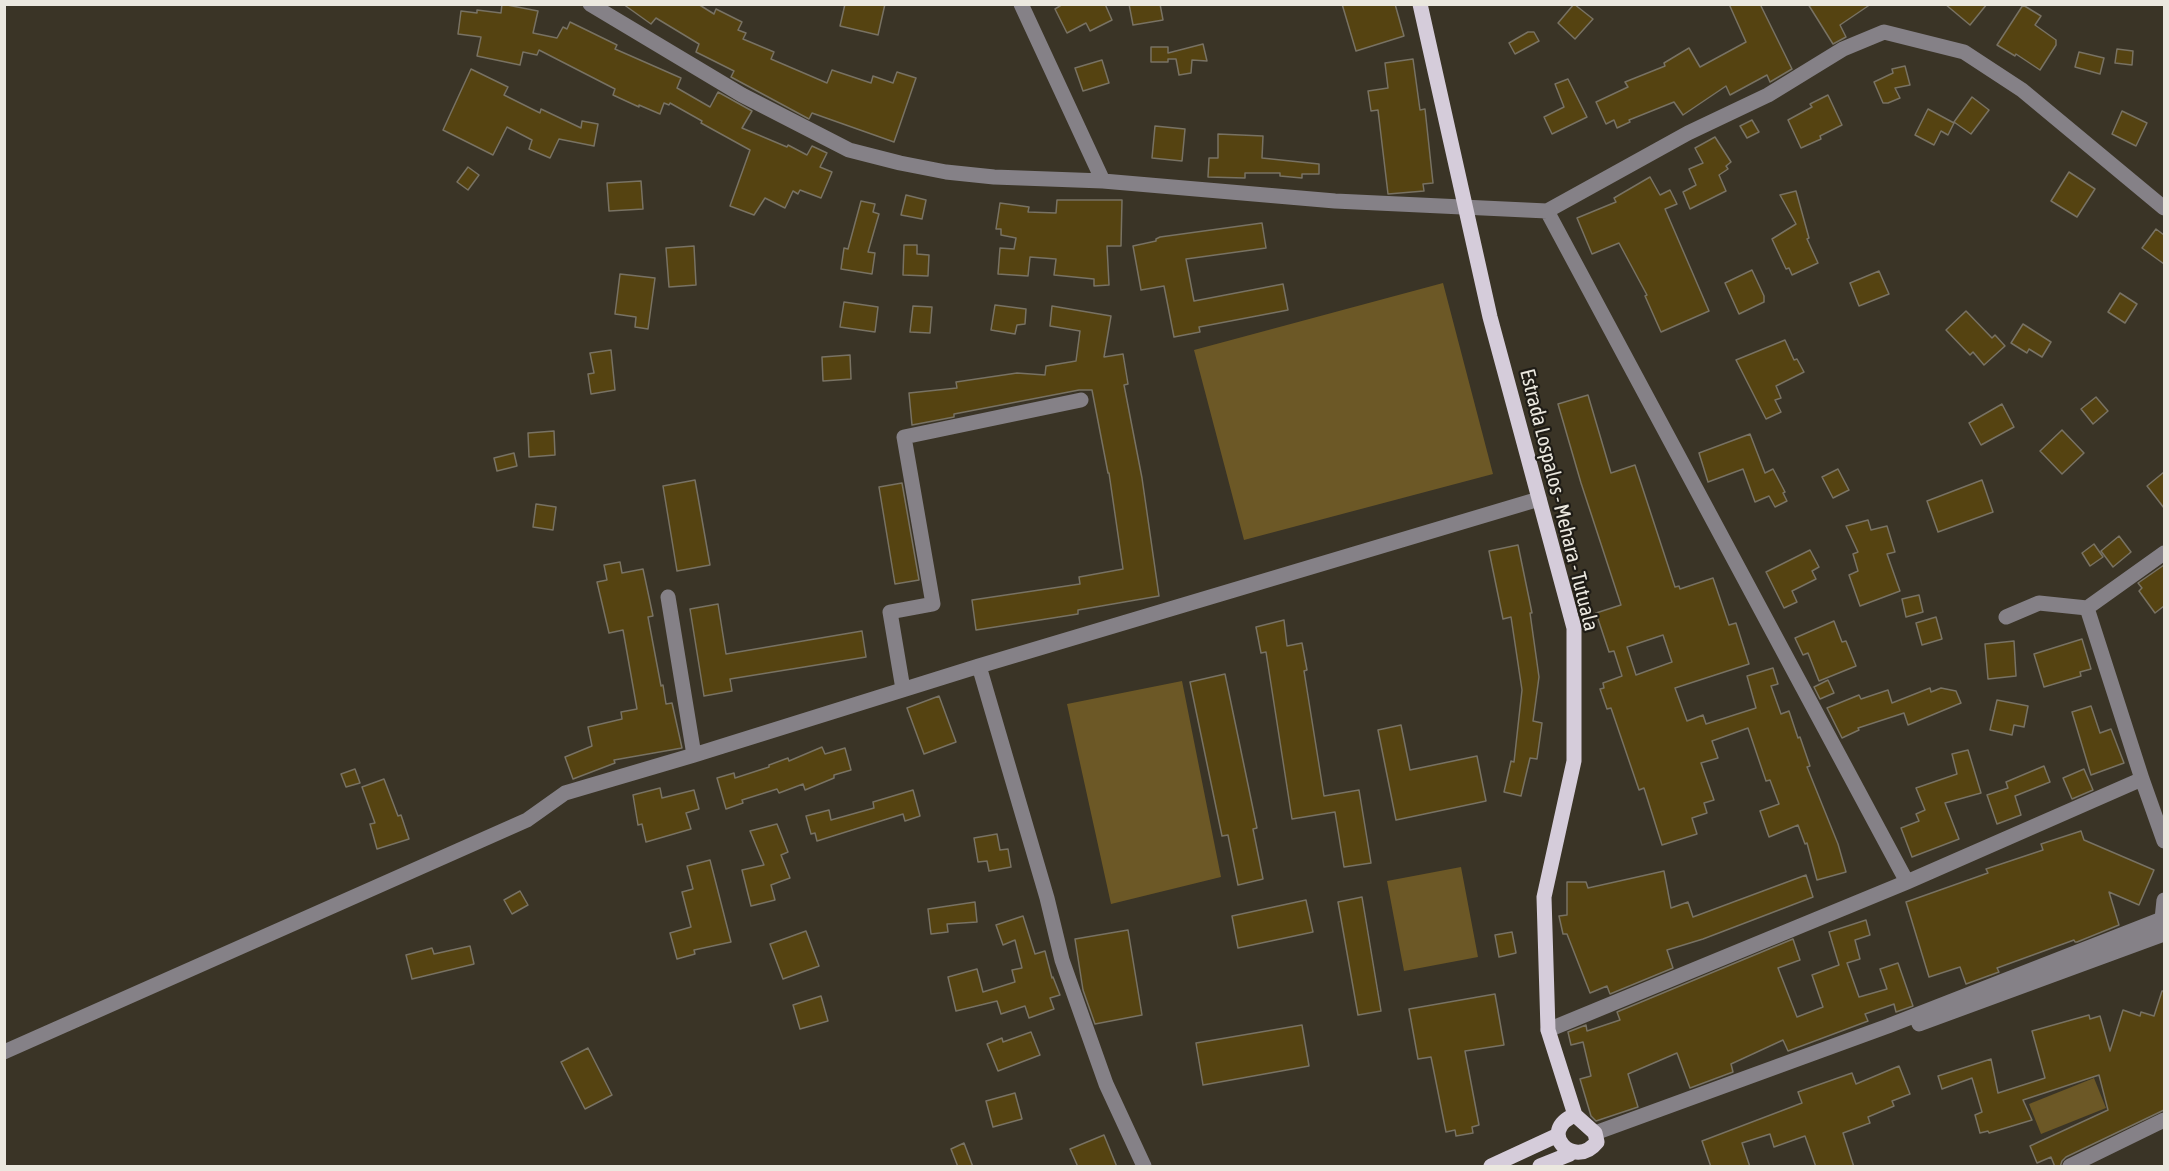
<!DOCTYPE html>
<style>
body{margin:0}
#map{position:relative;width:2169px;height:1171px;overflow:hidden;background:#3a3426;font-family:"Asap Condensed",sans-serif}
canvas{display:block}
.frame{position:absolute;inset:0;border:6px solid #ebe8df;pointer-events:none}
</style>
<div id="map">
<canvas width="2169" height="1171"></canvas>
<div class="frame"></div>
</div>
<script>
const ctx = document.querySelector('canvas').getContext('2d');
ctx.lineJoin = 'round';
function fill(path, color) {
  ctx.fillStyle = color;
  ctx.fill(path, 'evenodd');
}
function stroke(path, color, width, dash) {
  ctx.strokeStyle = color;
  ctx.lineWidth = width;
  ctx.lineCap = dash ? 'butt' : 'round';
  ctx.setLineDash(dash || []);
  ctx.stroke(path);
}
function drawText(font, color, halo, rows, align = 'center') {
  ctx.font = font + ' "Asap Condensed",sans-serif';
  ctx.lineWidth = 4.5;
  ctx.setLineDash([]);
  ctx.textBaseline = 'middle';
  ctx.strokeStyle = halo;
  ctx.fillStyle = color;
  for (const [text, x, y, turn = 0] of rows) {
    ctx.save();
    ctx.translate(x, y);
    ctx.rotate((+turn || 0) * Math.PI / 180);
    ctx.textAlign = isNaN(turn) ? turn : align;
    if (halo) ctx.strokeText(text, 0, 0);
    ctx.fillText(text, 0, 0);
    ctx.restore();
  }
}
fill(new Path2D(`
 M1443 283 1493 474 1244 540 1194 350Z
 M1182 681 1221 877 1111 904 1067 704Z
 M1461 867 1478 957 1404 971 1387 881Z
 M2094 1078 2106 1108 2041 1134 2029 1104Z`), '#6c5826');
const building = new Path2D(`
 M502 4 538 11 533 33 557 38 563 27 567 29 570 22 617 45 615 49 681 78 677 88 710 107 718 92 752 111 742 128 787 147 788 145 807 155 812 146 827 153 820 167 832 172 821 198 800 190 798 194 793 191 785 208 765 198 754 215 730 206 750 150 701 123 702 121 670 103 669 105 664 103 660 114 639 105V107L613 95 615 89 539 50 537 55 523 52 520 65 477 56 481 37 458 34 461 11 477 13V10L501 13Z
 M623 4H698L714 14 716 9 742 22 738 30 746 33 743 39 774 52 771 59 827 83 832 70 871 83 873 76 893 83 897 72 916 78 894 142 812 113 809 119 731 77 734 71 696 52 699 44 656 18 651 24Z
 M845 4H885L878 35 840 26Z
 M1063 4H1105L1112 20 1090 31 1086 23 1067 33 1055 9Z
 M1129 4H1160L1163 20 1133 25Z
 M1342 4H1395L1404 36 1356 51Z
 M1574 4 1593 19 1575 39 1558 23Z
 M1729 4H1760L1792 69 1770 82 1767 75 1730 95 1726 86 1683 115 1674 102 1629 120 1630 122 1617 128 1614 120 1606 124 1596 102 1628 87 1625 82 1665 66 1664 63 1689 48 1700 67 1746 42Z
 M1808 4H1871L1840 25 1846 37 1833 44Z
 M1945 4H1987L1970 25Z
 M2023 5 2041 16 2035 25 2056 40V45L2040 70 2016 54 2015 56 1997 45Z
 M1528 32H1534L1539 41 1515 54 1509 43Z
 M1203 44 1207 61 1192 60 1191 73 1179 75 1176 59H1168V62H1151V47H1168V53Z
 M2117 49 2133 51 2132 65 2115 63Z
 M2079 52 2104 58 2100 74 2075 67Z
 M1413 59 1420 110 1425 109 1433 183 1423 184 1424 191 1388 194 1378 110 1371 111 1368 91 1388 88 1385 63Z
 M1102 60 1109 83 1083 91 1075 68Z
 M1905 66 1910 85 1895 88 1900 98 1888 103H1883L1874 82 1893 73 1892 69Z
 M471 69 508 87 504 95 540 113 541 109 581 128 582 121 598 124 594 146 559 139 550 158 529 149 532 140 507 127 493 155 443 130Z
 M1568 79 1587 117 1552 134 1544 117 1564 107 1555 84Z
 M1828 95 1842 125 1820 136 1821 139 1801 148 1788 120 1812 107 1810 104Z
 M1972 97 1989 110 1971 134 1954 122Z
 M1928 109 1954 123 1948 135 1941 131 1934 145 1915 135Z
 M2122 111 2147 123 2136 146 2112 134Z
 M1752 120 1759 132 1747 138 1740 126Z
 M1155 126 1185 129 1182 161 1152 158Z
 M1218 134 1263 136 1262 158 1319 164V174H1302V178L1280 176V173H1245V178L1208 177 1209 158H1218Z
 M1715 137 1731 162 1726 166 1728 169 1719 175 1726 191 1690 209 1683 192 1696 185 1689 169 1703 163 1695 148Z
 M468 167 479 175 468 190 457 182Z
 M2069 172 2095 189 2077 217 2051 201Z
 M1650 177 1660 195 1670 190 1677 204 1665 209 1709 311 1661 332 1645 296 1647 295 1619 243 1592 254 1577 218 1616 202 1614 198Z
 M641 181 643 209 609 211 607 183Z
 M1796 191 1809 238 1807 239 1818 263 1792 275 1789 268 1786 269 1772 239 1796 224 1780 195Z
 M906 195 926 200 922 219 901 215Z
 M1057 200H1122L1121 246H1107L1109 285 1094 286V279L1054 275 1056 259 1030 257 1028 276 998 274 1000 248 1014 249 1016 238 1001 235V229H996L1000 203 1029 207 1028 212 1056 213Z
 M861 201 875 204 873 212 879 214 868 252 875 253 872 274 841 269 844 248 848 249Z
 M1262 223 1266 248 1186 259 1194 301 1283 284 1288 310 1199 327 1200 332 1174 337 1164 286 1141 290 1133 246 1156 241V239L1160 237Z
 M2156 229 2164 235V264L2142 248Z
 M904 245H917V254L929 255 928 276 903 275Z
 M694 246 696 285 669 287 666 248Z
 M1752 270 1764 296V302L1739 314 1725 283Z
 M1879 271 1889 294 1859 306 1850 283Z
 M620 274 655 278 648 329 635 327 636 317 615 314Z
 M2120 293 2137 304 2125 323 2108 312Z
 M844 302 878 307 875 332 840 327Z
 M995 305 1026 309 1025 324 1017 325 1015 334 991 330Z
 M913 306 932 307 930 333 910 332Z
 M1052 306 1111 316 1104 357 1123 354 1128 384 1124 385 1142 478 1159 596 1078 610V614L976 630 972 600 1080 584 1079 577 1123 569 1109 473H1108L1092 390H1079L954 414V417L912 425 909 393 957 388 956 382 1017 373 1045 375 1046 366 1076 361 1080 331 1050 326Z
 M1966 311 1992 338 1995 335 2005 346 1984 365 1973 352 1970 355 1946 330Z
 M2023 324 2051 342 2042 357 2029 349 2027 353 2011 343Z
 M1785 340 1794 360 1797 359 1804 372 1776 386 1781 398 1775 400 1781 412 1766 419 1736 360Z
 M611 350 615 390 591 394 588 374 594 373 590 353Z
 M850 355 851 379 823 381 822 357Z
 M1588 395 1611 473 1635 465 1675 587 1679 586 1680 589 1713 578 1729 625 1736 623 1749 664 1675 688 1687 721 1703 715 1706 724 1756 708 1747 676 1773 668 1778 684 1771 686 1781 714 1789 711 1798 738 1800 737 1810 766 1807 767 1838 844 1846 872 1817 880 1807 843 1805 844 1798 825 1769 837 1760 811 1779 804 1770 780 1766 781 1748 728 1712 741 1718 758 1701 763 1714 800 1704 803 1707 813 1692 818 1697 834 1662 845 1644 788 1639 790 1611 708 1607 709 1600 689 1604 688 1603 683 1622 676 1614 651 1609 652 1596 613 1621 605 1581 483 1558 404ZM1663 635 1672 662 1636 675 1627 647Z
 M2096 397 2108 411 2093 424 2081 409Z
 M2002 404 2014 427 1981 445 1969 423Z
 M2062 430 2084 453 2062 474 2040 451Z
 M554 431 555 455 529 457 528 433Z
 M1750 434 1765 473 1773 469 1785 492 1783 493 1787 501 1775 507 1769 496 1755 502 1743 469 1708 482 1699 453Z
 M514 453 517 466 497 471 494 458Z
 M1838 469 1849 490 1833 498 1822 477Z
 M2164 472V508L2147 486Z
 M695 480 710 565 677 571 663 486Z
 M1982 480 1993 512 1938 532 1927 501Z
 M902 483 919 580 895 584 879 487Z
 M536 504 556 507 553 530 533 527Z
 M1868 520 1871 530 1887 526 1895 552 1887 554 1900 591 1860 606 1849 575 1858 571 1853 554 1858 552 1846 526Z
 M2119 536 2131 552 2113 567 2101 551Z
 M2094 544 2103 557 2090 566 2082 553Z
 M1518 545 1532 613H1530L1539 677 1533 721 1542 723 1537 759 1530 758 1521 796 1504 792 1511 761 1514 762 1522 690 1511 617 1503 619 1489 551Z
 M1810 550 1819 567 1812 571 1816 579 1792 591 1797 602 1784 608 1766 572Z
 M620 562 622 573 643 569 653 616 648 617 661 686 663 685 666 704 672 703 682 748 614 760 615 763 573 779 565 757 592 746 588 727 622 719 621 712 637 709 623 630 609 633 597 582 607 580 604 565Z
 M2164 565V606L2155 613 2139 591 2142 588 2138 583Z
 M1919 595 1923 612 1906 617 1902 599Z
 M718 604 726 654 862 631 866 657 730 679 732 691 704 696 690 609Z
 M1936 617 1942 639 1922 645 1916 623Z
 M1284 620 1287 646 1302 643 1307 670 1304 671 1324 796 1359 790 1371 863 1344 867 1335 812 1292 819 1266 652 1261 653 1256 627Z
 M1834 621 1842 642 1846 641 1856 666 1819 681 1808 653 1803 655 1795 638Z
 M2082 639 2091 669 2080 672 2081 676 2044 687 2034 654Z
 M2014 641 2016 676 1988 679 1985 644Z
 M1225 674 1257 828 1253 829 1263 879 1238 885 1228 835 1222 836 1190 682Z
 M1828 680 1834 693 1820 699 1814 687Z
 M1930 688 1931 692 1941 688 1956 691 1961 703 1908 725 1904 713 1858 728 1859 730 1842 738 1827 708 1859 695 1861 699 1888 690 1892 703Z
 M939 696 956 742 924 754 907 708Z
 M1997 700 2028 706 2024 727 2014 725 2012 735 1990 730Z
 M2091 706 2100 733 2111 729 2124 763 2091 775 2072 712Z
 M1401 725 1410 770 1477 756 1486 801 1396 820 1378 730Z
 M822 747 825 754 845 748 851 770 834 775V778L805 790 803 784 779 793 777 789 742 800 743 803 726 809 717 778 734 773 735 778 769 767V765L788 758 789 761Z
 M1968 750 1981 793 1945 803 1959 839 1912 857 1901 828 1919 821 1916 814 1925 810 1916 788 1957 774 1952 754Z
 M2044 766 2050 782 2015 796 2021 815 1997 824 1987 795 2008 788 2006 782Z
 M355 769 360 783 346 787 341 774Z
 M2084 769 2093 790 2072 799 2063 778Z
 M384 779 398 816 401 815 409 839 377 849 370 824 375 823 362 787Z
 M660 788 662 798 694 790 699 809 686 813 691 829 646 842 642 824 638 825 633 795Z
 M913 790 920 816 905 821 903 814 817 841 815 833 811 834 806 816 829 810 831 820 874 808 873 802Z
 M777 824 788 852 781 855 790 878 771 885 775 900 751 906 742 870 764 865 750 831Z
 M2081 831 2084 840 2154 870 2139 905 2109 892 2119 925 2077 942H2075L2074 940 1997 968 1999 972 1966 984 1960 967 1929 977 1906 902 1988 873 1986 869 2043 850 2041 844Z
 M997 834 1000 850 1008 849 1011 867 989 871 987 861 978 862 974 838Z
 M710 860 731 942 694 950 695 954 677 959 670 933 691 927 682 892 693 889 687 866Z
 M1664 871 1671 908 1688 902 1693 917 1806 875 1813 897 1703 939 1667 950 1673 968 1610 994 1607 986 1590 993 1567 934H1563L1559 916 1567 915V882H1586L1588 888Z
 M520 891 528 905 512 914 504 900Z
 M1362 897 1381 1011 1358 1015 1338 902Z
 M1306 900 1313 932 1238 948 1232 916Z
 M975 902 977 922 947 924 948 932 931 934 928 909Z
 M1023 916 1035 954 1045 951 1052 978 1053 977 1060 995 1050 998 1054 1009 1029 1018 1025 1006 1001 1014 997 1001 956 1011 948 977 977 969 983 992 1015 982 1012 970 1022 968 1015 940 1003 945 996 925Z
 M1866 920 1870 935 1855 940 1860 959 1847 963 1859 997 1887 989 1880 969 1898 963 1913 1006 1896 1012 1894 1004 1865 1014 1868 1021 1788 1051 1783 1040 1731 1064 1733 1072 1690 1088 1677 1053 1628 1074 1638 1107 1596 1121 1591 1116 1580 1079 1591 1076 1583 1042 1571 1045 1568 1032 1586 1025 1587 1031 1620 1020 1617 1012 1793 939 1800 960 1778 968 1797 1017 1823 1007 1812 975 1839 965 1829 932Z
 M1128 930 1142 1015 1095 1024 1083 990 1075 939Z
 M806 931 819 966 783 979 770 944Z
 M1512 932 1516 953 1499 957 1495 935Z
 M470 946 474 964 412 979 406 955 432 948 434 954Z
 M2162 991H2164V1110L2066 1157 2062 1161 2060 1167H2055L2051 1157 2037 1163 2030 1146 2108 1110 2099 1075 2023 1100 2032 1120 1989 1133 1988 1131 1980 1133 1975 1115 1982 1112 1972 1078 1942 1089 1938 1076 1991 1059 1998 1093 2045 1078 2032 1031 2089 1015 2090 1019 2100 1016 2110 1051 2123 1010 2140 1016 2141 1012 2154 1016Z
 M1495 994 1504 1045 1465 1051 1479 1125 1472 1127 1473 1133 1456 1136 1455 1130 1446 1132 1431 1057 1418 1059 1409 1009Z
 M821 996 828 1021 800 1029 793 1005Z
 M1302 1025 1309 1066 1203 1085 1196 1043Z
 M1031 1032 1040 1055 998 1071 987 1044 1002 1038 1003 1042Z
 M588 1048 612 1095 585 1109 561 1062Z
 M1899 1066 1910 1094 1892 1101 1894 1106 1868 1117 1870 1123 1843 1133 1854 1167H1816L1805 1136 1774 1147 1770 1134 1742 1143 1750 1167H1711L1702 1141 1802 1103 1798 1092 1852 1073 1856 1084Z
 M1015 1093 1022 1119 993 1127 986 1101Z
 M1104 1135 1117 1167H1078L1070 1149Z
 M964 1143 973 1167H958L951 1149Z`);
fill(building, '#554311');
stroke(building, '#787263', 1.5);
stroke(new Path2D(`
 M590 4 742 95 849 150 900 163 946 172 994 177 1103 181 1335 201 1547 211 1688 133 1768 95 1843 49 1884 32 1964 52 2022 90 2164 208
 M1021 4 1103 181
 M1547 211 1907 882
 M2164 553 2087 608 2142 779 2164 841
 M668 597 694 755
 M2006 617 2039 603 2087 608
 M979 666 1047 898 1062 960 1106 1084 1144 1166
 M903 689 890 612 933 604 904 437 1081 400
 M2164 900 2162 919 2164 921
 M1919 1024 2164 934
 M1548 1030 1907 882 2142 779
 M4 1052 527 820 565 793 694 755 979 666 1539 499
 M1595 1133 1888 1026 2162 919
 M2070 1166 2164 1120`), '#858187', 15);
stroke(new Path2D(`
 M1420 4 1490 317 1574 628V761L1544 897 1548 1030 1575 1115
 M1575 1115 1595 1133 1597 1142C1574 1171 1536 1131 1575 1115Z
 M1491 1166 1558 1135
 M1540 1166 1570 1154`), '#d5ccda', 15);
drawText('21px', '#ebe8df', '#1f1c16', [
 ["Estrada Lospalos - Mehara - Tutuala",1559,500,76]
]);
</script>
